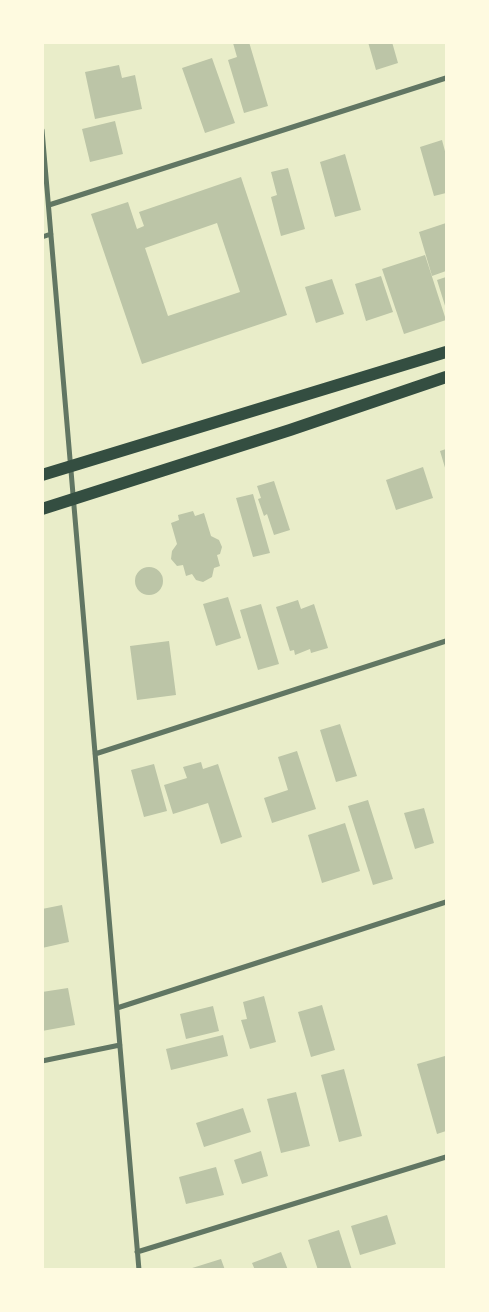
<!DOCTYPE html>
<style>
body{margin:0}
#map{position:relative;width:489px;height:1312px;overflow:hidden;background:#e9edc9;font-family:"Titillium Web",sans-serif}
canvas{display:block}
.frame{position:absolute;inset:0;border:44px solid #fefae0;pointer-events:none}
</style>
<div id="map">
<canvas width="489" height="1312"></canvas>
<div class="frame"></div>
</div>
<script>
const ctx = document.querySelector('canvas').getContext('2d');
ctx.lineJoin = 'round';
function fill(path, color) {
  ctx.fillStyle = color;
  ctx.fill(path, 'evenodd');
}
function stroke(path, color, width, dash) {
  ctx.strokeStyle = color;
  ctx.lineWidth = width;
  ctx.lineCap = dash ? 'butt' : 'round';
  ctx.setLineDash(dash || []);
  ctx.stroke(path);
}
fill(new Path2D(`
 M235 42H249L268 106 244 113 228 60 237 57 233 43Z
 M368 42H392L398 63 376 70Z
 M212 58 235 123 205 133 182 68Z
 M119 65 122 78 135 75 142 109 95 119 85 72Z
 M115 121 123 154 90 162 82 129Z
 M442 140 446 155V193L434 196 420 147Z
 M345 154 361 210 335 217 320 162Z
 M288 168 305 229 281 236 271 197 277 195 271 172Z
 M241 177 287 315 142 364 91 214 128 202 137 229 144 226 139 212ZM217 223 240 292 168 316 145 248Z
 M446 223V271L432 276 419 232Z
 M425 255 446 320 404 334 382 269Z
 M381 276 393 312 366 321 355 284Z
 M446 277V309L437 280Z
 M332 279 344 314 316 323 305 287Z
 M446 449V471L440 451Z
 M423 467 433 498 396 510 386 480Z
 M274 481 290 530 274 535 267 514 264 516 258 499 261 498 257 486Z
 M253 494 270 553 253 557 236 498Z
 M193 511 195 516 204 513 211 536 219 540 222 547 220 554 217 555 220 566 214 568 212 577 203 582 196 580 192 574 186 576 183 565 177 566 171 559 172 551 177 544 171 523 179 520 178 515Z
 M135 581a14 14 0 1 1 28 0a14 14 0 1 1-28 0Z
 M228 597 241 638 216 646 203 604Z
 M298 600 301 609 314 604 328 648 311 653 310 649 295 655 294 650 290 651 276 607Z
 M261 604 279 664 258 670 240 610Z
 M169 641 176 695 137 700 130 646Z
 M340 724 357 776 336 782 320 730Z
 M297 751 316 809 272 823 264 798 288 790 278 757Z
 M201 762 203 769 218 764 242 837 221 844 208 803 173 814 164 785 187 778 183 767Z
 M154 764 167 811 144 817 131 770Z
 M368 800 393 879 373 885 348 806Z
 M424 808 434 843 415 849 404 813Z
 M345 823 360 871 322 883 308 835Z
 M62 905 69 942 42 948V909Z
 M68 988 75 1025 42 1031V992Z
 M264 996 276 1042 250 1049 241 1020 247 1019 243 1002Z
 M322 1005 335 1050 311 1057 298 1012Z
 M213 1006 219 1031 186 1039 180 1014Z
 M223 1035 228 1056 171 1070 166 1049Z
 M445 1056 446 1131 437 1134 417 1064Z
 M344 1069 362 1136 339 1142 321 1075Z
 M296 1092 310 1146 281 1153 267 1099Z
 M243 1108 251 1132 204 1147 196 1123Z
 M261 1151 268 1176 242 1184 234 1160Z
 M216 1167 224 1195 186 1204 179 1177Z
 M387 1215 396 1244 360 1255 351 1226Z
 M339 1230 352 1270H318L308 1240Z
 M281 1252 288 1270H255L252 1263Z
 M221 1259 225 1270H189V1269Z`), '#bcc5a7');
stroke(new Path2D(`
 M42 130 139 1270
 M49 205 446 78
 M42 237 51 234
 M95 754 446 641
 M117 1008 446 902
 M42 1061 120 1045
 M137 1252 446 1157`), '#617663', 5);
stroke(new Path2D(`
 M42 475 446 352
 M42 509 290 430 446 377`), '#344e41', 12);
</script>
